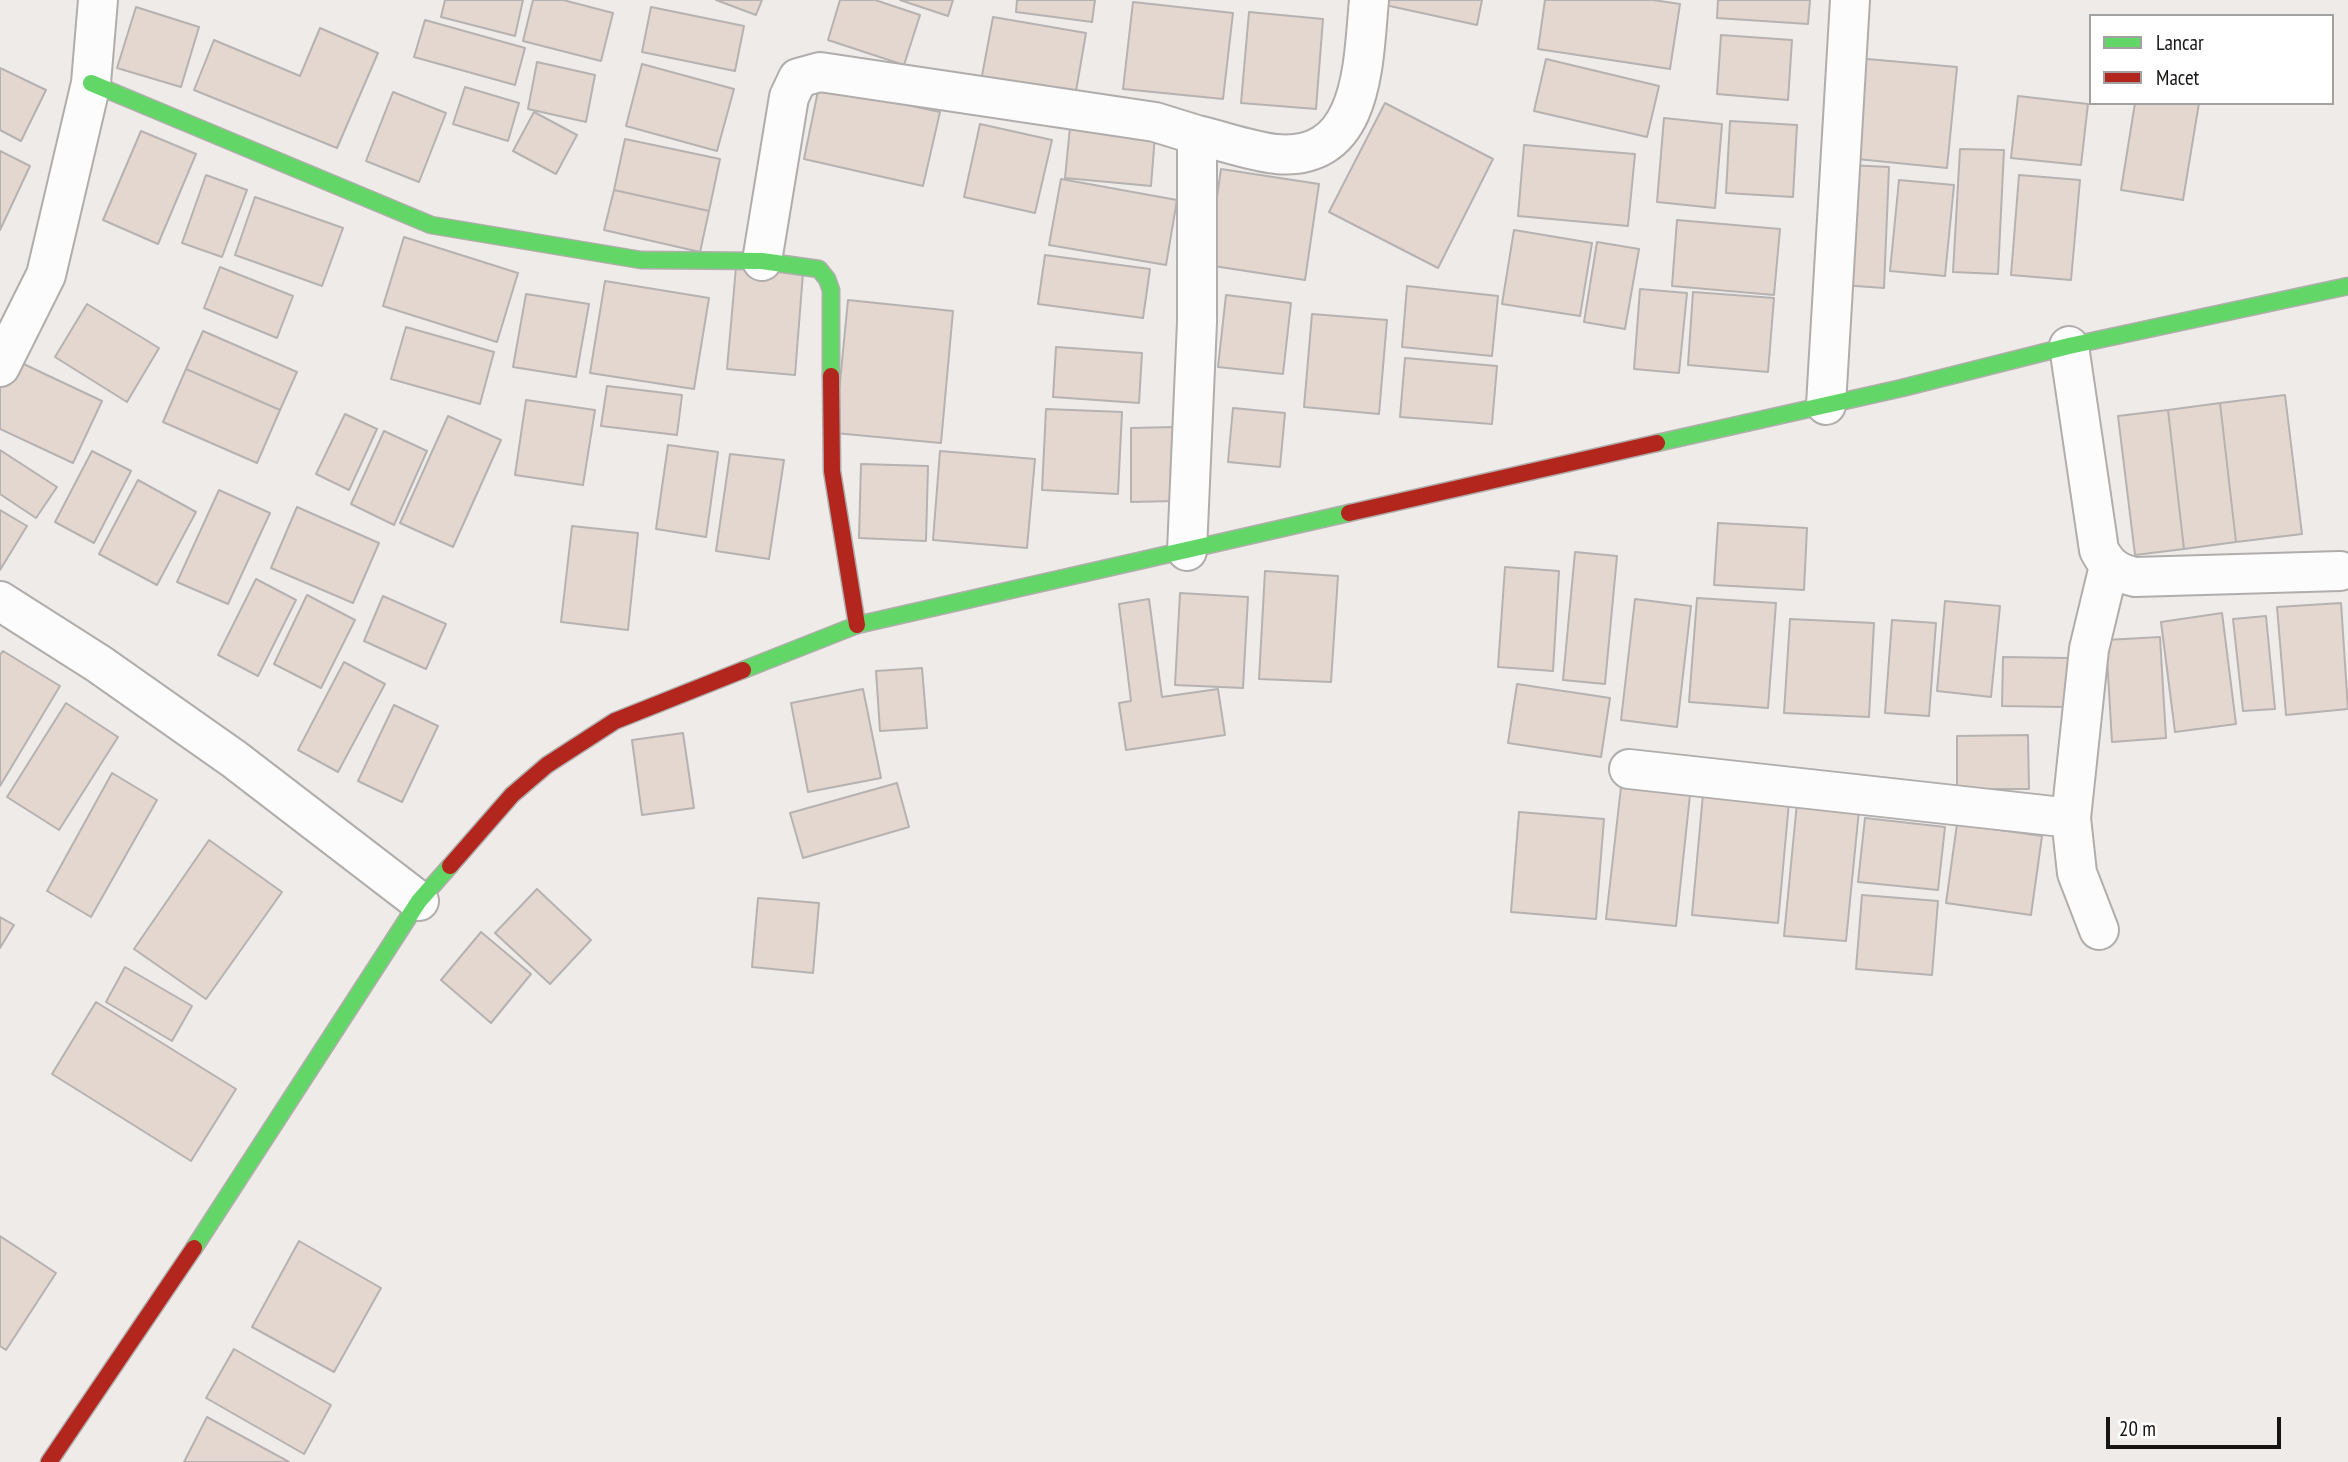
<!DOCTYPE html>
<style>
body{margin:0}
#map{position:relative;width:2348px;height:1462px;overflow:hidden;background:#eeebe9;font-family:"PT Sans Narrow",sans-serif}
canvas{display:block}
.legend{position:absolute;left:2089px;top:14px;width:245px;height:91px;box-sizing:border-box;background:#fff;border:2px solid #a2a1a1;margin:0;padding:9px 12px;list-style:none;font-size:21px;color:#171514}
.legend li{display:flex;align-items:center;gap:14px;height:35px}
.legend b{width:35px;border:2px solid #a2a1a1}
.scale{position:absolute;left:2106px;top:1417px;width:175px;height:32px;box-sizing:border-box;border:4px solid #171514;border-top:0;padding-left:9px;font-size:21px;line-height:24px;white-space:nowrap;color:#171514;-webkit-text-stroke:5px #fff;paint-order:stroke}
</style>
<div id="map">
<canvas width="2348" height="1462"></canvas>
<ul class="legend">
<li><b style="height:9px;background:#63d668"></b>Lancar</li>
<li><b style="height:9px;background:#b3261e"></b>Macet</li>
</ul>
<div class="scale">20 m</div>
</div>
<script>
const ctx = document.querySelector('canvas').getContext('2d');
ctx.lineJoin = 'round';
function fill(path, color) {
  ctx.fillStyle = color;
  ctx.fill(path, 'evenodd');
}
function stroke(path, color, width, dash) {
  ctx.strokeStyle = color;
  ctx.lineWidth = width;
  ctx.lineCap = dash ? 'butt' : 'round';
  ctx.setLineDash(dash || []);
  ctx.stroke(path);
}
const building = new Path2D(`
 M445 0H523L515 36 441 17Z
 M533 0H563L613 13 601 61 523 41Z
 M716 0H762L756 15Z
 M840 0H875L920 15 904 65 828 40Z
 M900 0H953L948 16Z
 M1017 0H1095L1092 22 1016 12Z
 M1386 0H1482L1477 25 1385 5Z
 M1545 0H1653L1680 4 1670 69 1538 49Z
 M1718 0H1810L1808 24 1717 18Z
 M1133 2 1233 13 1223 99 1123 89Z
 M136 7 199 27 181 87 117 68Z
 M651 7 744 26 735 71 642 52Z
 M1249 12 1323 19 1316 109 1241 103Z
 M993 17 1086 33 1075 97 981 81Z
 M425 20 525 48 515 85 414 57Z
 M320 28 378 53 337 148 194 90 214 40 300 76Z
 M1721 35 1792 40 1788 100 1717 94Z
 M1856 58 1957 67 1947 168 1847 158Z
 M1546 59 1659 86 1647 137 1534 111Z
 M537 62 595 75 586 122 528 109Z
 M642 64 734 89 717 151 626 126Z
 M0 68 46 90 21 141 0 130Z
 M819 86 940 112 923 186 804 159Z
 M465 87 519 103 508 141 453 124Z
 M393 92 446 113 419 182 366 161Z
 M2018 96 2088 104 2081 165 2011 158Z
 M1385 103 1493 159 1438 268 1329 212Z
 M2135 103H2199L2183 200 2121 190Z
 M534 112 577 135 556 174 513 151Z
 M1664 118 1722 124 1715 208 1657 202Z
 M1730 121 1797 125 1793 197 1726 193Z
 M980 124 1052 140 1035 213 964 197Z
 M1070 127 1155 135 1151 186 1065 178Z
 M141 131 196 154 158 244 103 220Z
 M625 139 720 159 709 211 614 190Z
 M1524 145 1635 154 1628 226 1518 216Z
 M1960 149 2004 150 1998 274 1953 272Z
 M0 151 30 166 0 230Z
 M1847 165 1889 167 1884 288 1841 285Z
 M1221 169 1319 184 1305 280 1207 265Z
 M206 175 247 190 222 257 182 243Z
 M2019 175 2080 180 2071 280 2011 275Z
 M1061 179 1177 200 1166 265 1049 245Z
 M1899 180 1954 185 1945 276 1890 271Z
 M614 190 709 211 700 252 604 230Z
 M255 197 343 228 322 286 235 255Z
 M1677 220 1780 229 1774 295 1672 286Z
 M1514 230 1592 243 1580 316 1502 304Z
 M404 237 518 273 497 342 383 306Z
 M1597 242 1639 249 1625 329 1584 322Z
 M1045 255 1150 269 1143 318 1038 304Z
 M220 267 293 296 277 338 204 308Z
 M736 267 803 273 795 375 727 369Z
 M605 281 709 298 694 389 590 373Z
 M1407 286 1498 296 1492 356 1402 347Z
 M1640 289 1687 293 1679 373 1634 369Z
 M1693 292 1774 298 1768 372 1688 365Z
 M526 294 589 304 576 377 513 367Z
 M1226 295 1291 303 1283 374 1218 367Z
 M848 300 953 311 941 443 835 433Z
 M87 304 159 348 127 402 55 357Z
 M1312 314 1387 320 1379 414 1304 407Z
 M406 327 494 352 480 404 391 379Z
 M203 331 297 372 280 410 186 369Z
 M1056 347 1142 353 1139 403 1053 397Z
 M1405 358 1497 366 1492 424 1400 417Z
 M13 359 102 401 73 463 0 429V387Z
 M186 369 280 410 257 463 163 422Z
 M607 386 682 395 677 435 601 426Z
 M2285 395 2302 534 2236 542 2220 403Z
 M526 400 595 410 583 485 515 475Z
 M2220 403 2236 542 2184 549 2168 410Z
 M1233 408 1285 413 1280 467 1228 462Z
 M1046 409 1122 412 1118 494 1042 490Z
 M2168 410 2184 549 2135 555 2118 416Z
 M345 414 377 429 349 490 316 474Z
 M448 416 501 440 453 547 400 523Z
 M1175 427V501L1131 502V428Z
 M384 431 427 451 394 525 351 504Z
 M668 445 718 452 706 537 656 529Z
 M0 450 57 487 36 518 0 494Z
 M92 451 131 471 94 543 55 522Z
 M940 451 1035 459 1027 548 933 540Z
 M730 454 784 460 769 559 716 551Z
 M861 464 928 466 926 541 859 538Z
 M138 480 196 512 157 585 99 554Z
 M219 490 270 513 228 604 177 582Z
 M297 507 379 543 353 603 271 568Z
 M0 510 27 526 0 570Z
 M1718 523 1807 528 1804 590 1714 585Z
 M572 526 638 533 628 630 561 622Z
 M1575 552 1617 556 1605 684 1563 680Z
 M1505 567 1559 571 1553 671 1498 667Z
 M1265 571 1338 576 1331 682 1259 679Z
 M256 579 296 600 258 676 218 655Z
 M1180 593 1248 597 1243 688 1175 685Z
 M307 595 355 620 321 688 274 664Z
 M383 596 446 624 426 669 364 641Z
 M1697 598 1776 603 1768 708 1689 702Z
 M1149 599 1162 697 1218 689 1225 735 1126 750 1119 703 1131 701 1119 604Z
 M1635 599 1691 606 1677 727 1621 720Z
 M1945 601 2000 606 1991 697 1937 691Z
 M2341 603 2348 709 2286 715 2277 607Z
 M2222 613 2236 724 2175 732 2161 622Z
 M2266 616 2275 709 2243 711 2233 619Z
 M1790 619 1874 623 1869 717 1784 713Z
 M1892 620 1936 623 1929 716 1885 713Z
 M2160 637 2166 738 2112 742 2106 640Z
 M3 651 60 686 0 786V655Z
 M2003 657 2068 658 2066 707 2002 706Z
 M344 662 385 684 338 772 298 750Z
 M922 668 927 728 880 731 876 671Z
 M1517 684 1610 698 1601 757 1508 743Z
 M863 689 881 778 808 792 791 703Z
 M66 703 118 737 59 830 7 797Z
 M394 705 438 726 402 802 358 781Z
 M683 733 694 808 642 815 632 740Z
 M2028 735 2029 789H1957V736Z
 M112 773 157 800 91 917 47 891Z
 M897 783 909 827 803 858 790 813Z
 M1621 787 1690 795 1676 926 1606 919Z
 M1703 794 1789 802 1778 923 1692 915Z
 M1797 803 1859 810 1846 941 1784 936Z
 M1519 812 1604 819 1596 919 1511 912Z
 M1865 818 1945 827 1938 890 1858 882Z
 M1957 824 2042 836 2031 915 1946 903Z
 M209 840 282 892 206 999 134 949Z
 M537 889 591 940 550 984 495 933Z
 M1862 895 1938 901 1932 975 1856 969Z
 M758 898 819 903 813 973 752 967Z
 M0 917 14 925 0 948Z
 M481 932 531 974 491 1023 441 980Z
 M125 967 192 1006 172 1041 106 1002Z
 M96 1002 236 1089 191 1161 52 1074Z
 M0 1236 56 1273 6 1350 0 1346Z
 M299 1241 381 1288 334 1372 252 1327Z
 M234 1349 331 1405 304 1454 206 1398Z
 M207 1417 289 1462H184Z`);
fill(building, '#e4d7cf');
stroke(building, '#b5b2b1', 2);
const street = new Path2D(`
 M1197 135C1223 141 1250 151 1276 154 1365 162 1363 62 1369 0
 M762 261 789 97 798 78 820 72 1155 122 1197 135V322L1187 551
 M2069 346 2099 550C2108 567 2117 573 2135 577L2340 571
 M0 367 46 275 91 83 98 0
 M1826 405 1850 0
 M0 601 99 664 234 759 419 901
 M1629 769 2071 818
 M2099 930 2077 873 2071 818 2089 649 2109 566`);
const fast = new Path2D(`
 M91 83 431 225 641 260 762 261 819 269 827 279 831 290V376
 M1657 443 1902 388 2069 346 2348 286
 M743 670 857 625 1349 513
 M194 1248 419 901 450 866`);
const jam = new Path2D(`
 M831 376 832 471 857 625
 M1349 513 1657 443
 M450 866 512 795 547 765 615 721 743 670
 M49 1462 194 1248`);
stroke(street, '#b0adac', 42);
stroke(fast, '#b0adac', 19);
stroke(jam, '#b0adac', 19);
stroke(street, '#fcfcfc', 38);
stroke(fast, '#63d668', 16);
stroke(jam, '#b3261e', 16);
</script>
